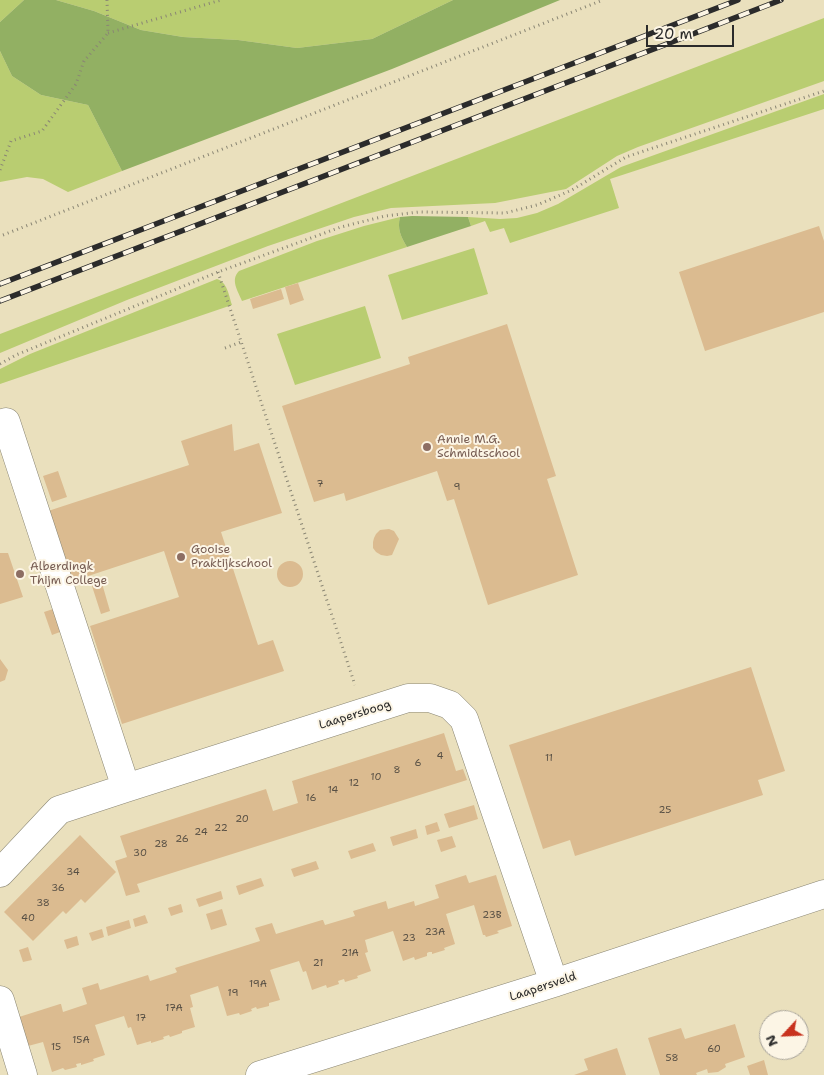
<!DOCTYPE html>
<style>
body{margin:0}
#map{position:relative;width:824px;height:1075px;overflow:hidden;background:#eae0bd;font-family:"Shantell Sans",sans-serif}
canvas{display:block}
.north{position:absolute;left:759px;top:1010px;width:50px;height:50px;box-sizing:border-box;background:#fcf5e5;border:1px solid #a8a49b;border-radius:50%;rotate:245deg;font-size:14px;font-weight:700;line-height:20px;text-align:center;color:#2b2b2b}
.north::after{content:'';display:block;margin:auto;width:18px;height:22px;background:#c8321e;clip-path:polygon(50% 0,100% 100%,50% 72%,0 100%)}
.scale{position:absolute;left:646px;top:25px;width:88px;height:22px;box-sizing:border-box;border:2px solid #2b2b2b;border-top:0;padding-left:6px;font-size:15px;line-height:18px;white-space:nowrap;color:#2b2b2b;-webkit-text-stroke:4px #fcf5e5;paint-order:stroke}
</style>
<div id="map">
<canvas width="824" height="1075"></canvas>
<div class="north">N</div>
<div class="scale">20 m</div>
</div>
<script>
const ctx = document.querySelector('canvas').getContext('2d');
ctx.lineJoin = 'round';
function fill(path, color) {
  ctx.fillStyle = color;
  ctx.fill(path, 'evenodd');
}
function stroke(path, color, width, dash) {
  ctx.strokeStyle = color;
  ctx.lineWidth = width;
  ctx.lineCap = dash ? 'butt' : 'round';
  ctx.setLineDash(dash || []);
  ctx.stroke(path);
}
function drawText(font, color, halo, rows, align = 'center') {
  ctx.font = font + ' "Shantell Sans",sans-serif';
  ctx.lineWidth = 4;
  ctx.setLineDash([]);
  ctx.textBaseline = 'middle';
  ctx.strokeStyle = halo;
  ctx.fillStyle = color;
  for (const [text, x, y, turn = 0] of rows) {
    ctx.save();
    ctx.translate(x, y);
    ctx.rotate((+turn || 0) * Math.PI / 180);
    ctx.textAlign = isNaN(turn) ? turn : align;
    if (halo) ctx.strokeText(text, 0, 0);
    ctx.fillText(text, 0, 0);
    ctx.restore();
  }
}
fill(new Path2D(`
 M0 0H24L0 22Z
 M56 0H453L372 39 297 48 238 40 183 37 141 30 94 11Z
 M824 18V81L638 147 617 156 566 189 495 203 391 208 354 217 268 246 127 300 0 353V334Z
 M0 51 12 76 41 95 88 105 122 171 68 192 43 179 27 177 0 182Z
 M824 94V109L610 179 619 208 510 243 504 228 490 232 485 221 471 226 468 217 500 219 517 218 537 213 558 204 621 167Z
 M400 217C397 229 401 237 407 247L242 301C238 291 230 280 239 271L317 241 364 226Z
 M474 248 488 294 402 320 388 275Z
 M217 279C227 282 229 295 232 305L0 384V369L30 354Z
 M365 306 381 358 295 385 277 334Z`), '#b9cd71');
fill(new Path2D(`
 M24 0H56L94 11 141 30 183 37 238 40 297 48 372 39 453 0H560L392 69 122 171 88 105 41 95 12 76 0 51V22Z
 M412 216 468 217 471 226 407 247C401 237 397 229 400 217Z`), '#92b063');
fill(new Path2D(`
 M819 226 824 241V312L705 351 679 272Z
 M298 283 304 300 290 305 285 287Z
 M281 289 284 299 253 309 250 299Z
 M507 324 556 476 547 479 578 575 488 605 454 499 447 501 437 471 346 501 344 493 314 502 282 406 410 364 408 357Z
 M232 424 234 451 259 443 282 513 221 532 258 645 273 640 284 671 122 724 90 626 179 597 164 551 67 583 45 512 189 465 181 441Z
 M58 471 67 497 52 502 43 476Z
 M389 529 394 531 399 539 392 555 387 556 381 555 376 552 373 548V542L374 538 376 534 380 530Z
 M0 553H8L23 597 0 604Z
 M277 574a13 13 0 1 1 26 0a13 13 0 1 1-26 0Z
 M101 580 110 611 101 614 91 583Z
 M53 609 60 632 52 635 44 612Z
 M0 659 8 670 5 680 0 682Z
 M751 667 785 771 758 780 763 795 575 856 570 840 543 849 509 745Z
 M444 733 456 771 463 769 467 780 137 884 140 892 126 896 115 861 127 857 120 836 266 789 273 811 298 803 292 781Z
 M474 805 478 819 449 828 444 814Z
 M437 822 440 831 427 835 425 826Z
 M416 829 418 838 393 846 390 837Z
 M80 835 116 872 85 903 81 899 66 914 63 911 33 941 4 912Z
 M452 836 456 847 441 852 437 840Z
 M373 843 376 851 351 859 348 851Z
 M316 861 319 869 294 877 291 869Z
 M466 875 469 883 496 875 512 926 497 931 499 933 486 937 485 935H483L474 905 446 914 455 944 444 948 445 950 432 954V952H429L427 953V956L415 960 414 957 403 961 393 931 365 940 368 952 365 953 371 971 357 976 358 978 345 982 344 979 338 981 339 984 327 988 326 985 312 990 306 971 303 972 299 961 273 969 270 970 280 1000 269 1003V1006L257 1009 256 1007 251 1009 252 1011 240 1015 239 1013 227 1016 218 986 190 995 193 1007 190 1008 195 1027 182 1031V1033L170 1037 169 1035 163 1037 164 1039 151 1043V1041L137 1045 131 1027 128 1028 124 1016 95 1025 105 1055 93 1059 94 1061 81 1065V1063L76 1064 77 1067 65 1070 63 1068 52 1072 43 1042 28 1046 19 1017 60 1004H61L63 1012 87 1004 82 988 98 983 100 990 148 975 150 981 175 973 177 972 175 968 260 941 255 928 272 923 276 934 322 920H323L325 925 355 916 353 911 386 901 388 909 414 901 415 906 439 898 435 885Z
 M261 878 264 886 239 895 236 886Z
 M221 891 223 899 199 907 196 899Z
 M181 904 183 912 171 916 168 908Z
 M222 909 227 925 211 930 206 914Z
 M145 915 148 923 135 927 133 919Z
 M129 920 131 928 108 936 106 927Z
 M102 929 104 937 92 941 89 933Z
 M77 936 79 945 67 949 64 940Z
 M28 947 32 960 23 962 19 950Z
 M735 1024 745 1057 725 1064 726 1067 718 1072 708 1073 707 1069 696 1073 697 1075H660L648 1038 681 1028 685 1039Z
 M617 1048 626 1075H574L588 1070 584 1059Z
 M764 1060 768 1075H750L747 1066Z`), '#dbbb90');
const minor = new Path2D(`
 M6 422 126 788
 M0 873 59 810 126 788 408 698H430L450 705 464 719 554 983
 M0 1000 23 1075
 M260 1075 554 983 824 894`);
stroke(minor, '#8a8674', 29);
stroke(new Path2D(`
 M108 33 221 0
 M0 170 11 141 42 131 76 84 84 61 108 33 107 0
 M3 235 603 0
 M218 272 355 685
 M225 348 241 342
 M0 364 16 355 218 272 341 227 385 216 419 212 505 213 537 205 572 190 626 157 824 91`), '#8a8674', 3, [1, 4]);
stroke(minor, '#fff', 28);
const rail = new Path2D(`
 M0 284 738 0
 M0 301 781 0`);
stroke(rail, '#2b2b2b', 5.5);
stroke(rail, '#fcf5e5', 4, [11]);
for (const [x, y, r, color] of [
 [427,447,5,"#8d6e63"],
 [181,557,5,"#8d6e63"],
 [20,574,5,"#8d6e63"]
]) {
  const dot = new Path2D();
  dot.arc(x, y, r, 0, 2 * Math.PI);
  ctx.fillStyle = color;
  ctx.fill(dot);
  stroke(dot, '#fcf5e5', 2);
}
drawText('10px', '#574f44', null, [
 ["7",320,484],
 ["9",457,487],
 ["4",440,756],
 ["11",549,758],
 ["6",418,763],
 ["8",397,770],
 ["10",376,777],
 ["12",354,783],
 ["14",333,790],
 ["16",311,798],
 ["25",665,810],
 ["20",242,819],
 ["22",221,828],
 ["24",201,832],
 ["26",182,839],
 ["28",161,844],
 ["30",140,853],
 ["34",73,872],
 ["36",58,888],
 ["38",43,903],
 ["23B",492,915],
 ["40",28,918],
 ["23A",435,932],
 ["23",409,938],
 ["21A",350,953],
 ["21",318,963],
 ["19A",258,984],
 ["19",233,993],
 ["17A",174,1008],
 ["17",141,1018],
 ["15A",81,1040],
 ["15",56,1047],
 ["60",714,1049],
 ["58",672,1058]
]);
drawText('12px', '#785e54', '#fcf5e5', [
 ["Annie M.G.",437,440],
 ["Schmidtschool",437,454],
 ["Gooise",191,550],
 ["Praktijkschool",191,564],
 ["Alberdingk",30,567],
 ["Thijm College",30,581]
], 'left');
drawText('12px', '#2b2b2b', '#fcf5e5', [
 ["Laapersboog",355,715,-17],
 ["Laapersveld",543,987,-18]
]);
</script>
